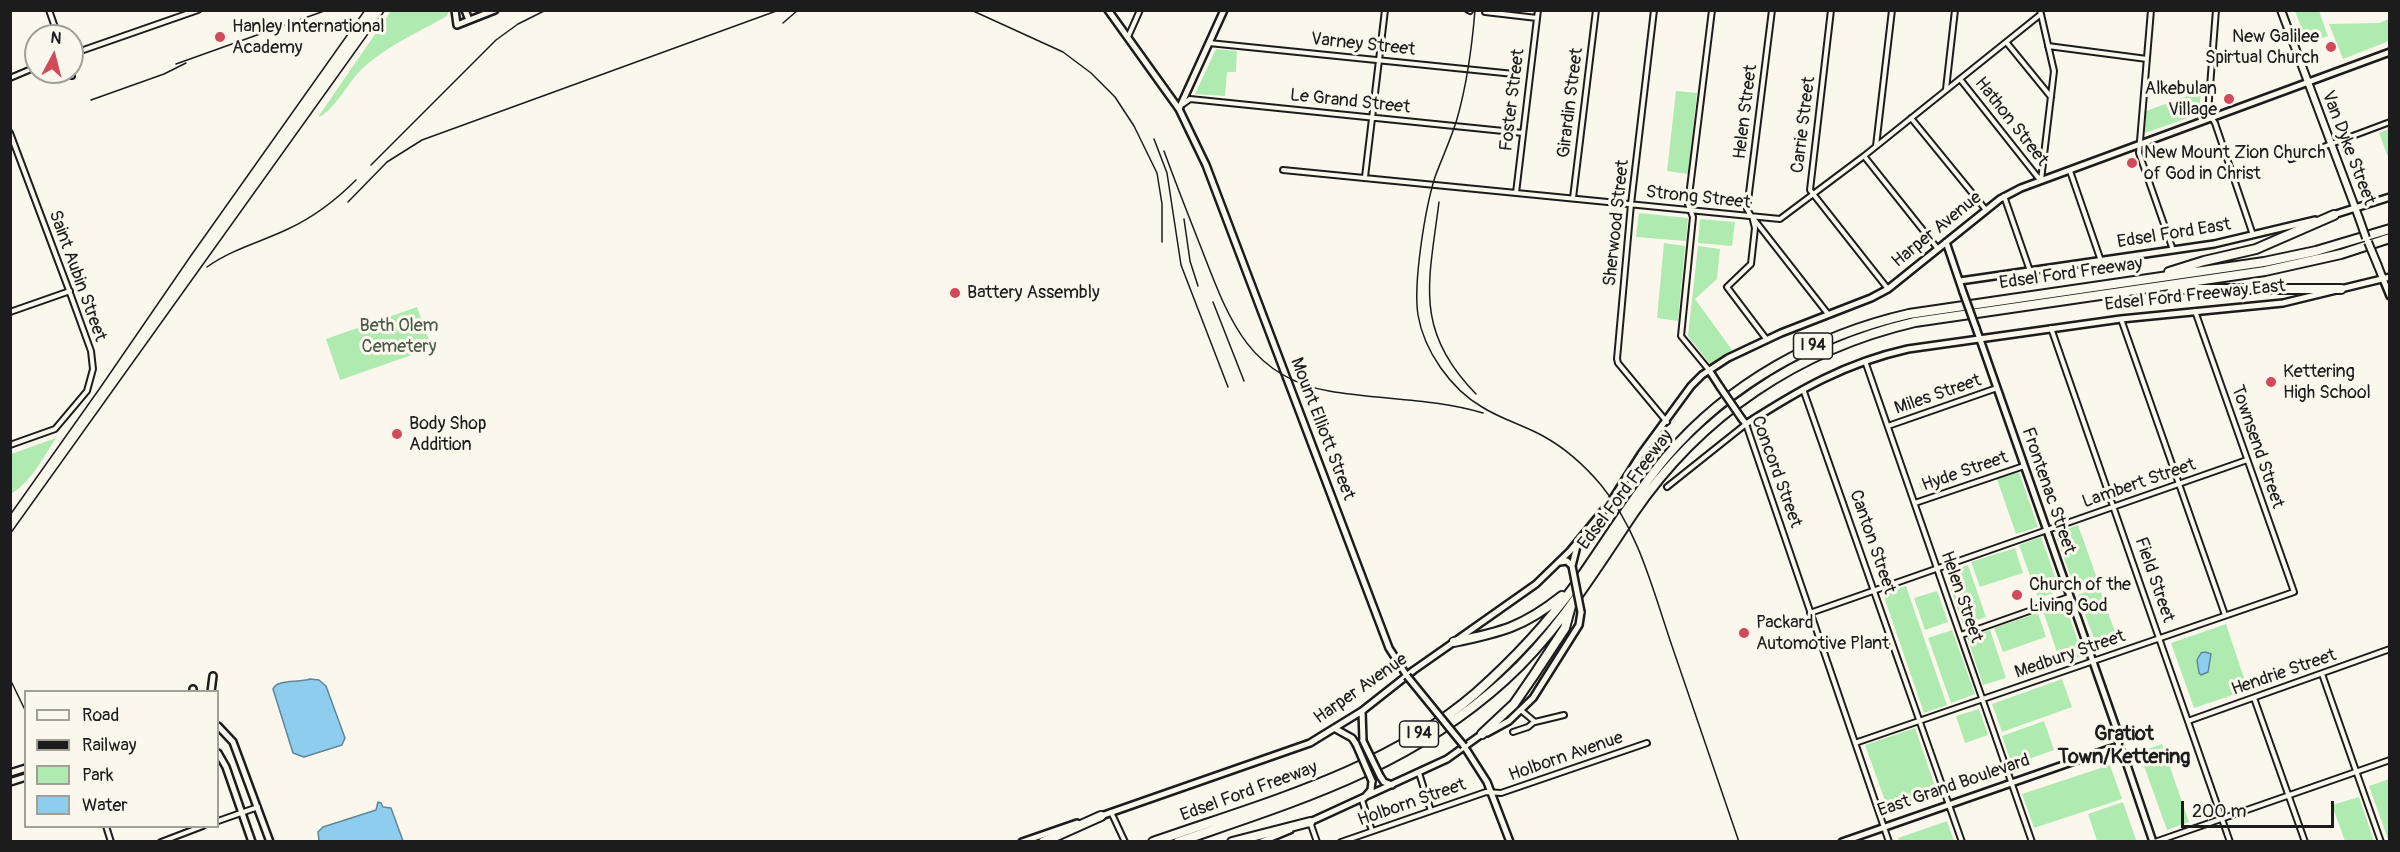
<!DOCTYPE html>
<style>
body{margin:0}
#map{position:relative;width:2400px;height:852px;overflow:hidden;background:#fbf7ec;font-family:Pangolin,sans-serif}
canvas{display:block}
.frame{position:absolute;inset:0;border:12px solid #1c1c1c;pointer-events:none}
.legend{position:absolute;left:24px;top:690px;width:195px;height:138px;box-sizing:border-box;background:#fbf7ec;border:2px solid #a29f99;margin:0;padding:8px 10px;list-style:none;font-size:18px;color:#1c1c1c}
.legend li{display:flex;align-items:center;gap:12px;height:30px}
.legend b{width:30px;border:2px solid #a29f99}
.north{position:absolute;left:24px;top:24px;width:60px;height:60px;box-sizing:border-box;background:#fbf7ec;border:2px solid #a29f99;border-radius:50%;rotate:7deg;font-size:16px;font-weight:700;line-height:24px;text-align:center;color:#1c1c1c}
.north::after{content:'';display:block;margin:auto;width:21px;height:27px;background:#d1495b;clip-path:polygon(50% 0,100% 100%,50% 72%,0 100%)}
.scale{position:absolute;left:2181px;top:801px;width:153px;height:27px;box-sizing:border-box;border:3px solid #1c1c1c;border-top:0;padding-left:8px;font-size:18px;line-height:21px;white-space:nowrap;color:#1c1c1c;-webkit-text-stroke:4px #fbf7ec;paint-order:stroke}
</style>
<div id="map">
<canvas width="2400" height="852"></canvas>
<div class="frame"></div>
<ul class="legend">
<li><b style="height:8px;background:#fbf7ec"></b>Road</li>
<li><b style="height:8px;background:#1c1c1c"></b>Railway</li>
<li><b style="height:16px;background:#afebb1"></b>Park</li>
<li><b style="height:16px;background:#8ecdee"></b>Water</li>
</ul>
<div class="north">N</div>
<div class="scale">200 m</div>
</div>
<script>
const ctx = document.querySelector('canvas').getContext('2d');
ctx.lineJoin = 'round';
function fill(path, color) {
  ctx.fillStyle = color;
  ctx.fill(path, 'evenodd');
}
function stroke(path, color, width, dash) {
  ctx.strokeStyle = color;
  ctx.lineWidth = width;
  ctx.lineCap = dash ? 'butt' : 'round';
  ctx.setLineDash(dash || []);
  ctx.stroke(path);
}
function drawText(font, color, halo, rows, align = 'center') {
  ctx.font = font + ' Pangolin,sans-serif';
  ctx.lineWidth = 6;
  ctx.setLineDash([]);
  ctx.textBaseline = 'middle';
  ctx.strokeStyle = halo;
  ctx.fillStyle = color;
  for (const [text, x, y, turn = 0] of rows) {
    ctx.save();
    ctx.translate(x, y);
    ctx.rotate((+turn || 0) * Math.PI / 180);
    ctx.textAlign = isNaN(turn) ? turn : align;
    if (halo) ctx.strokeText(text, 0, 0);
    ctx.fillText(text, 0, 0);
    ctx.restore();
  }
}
fill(new Path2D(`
 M391 11H449L447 16C416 34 383 47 358 73 348 84 331 114 318 117Z
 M2295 11H2319L2328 36 2307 43Z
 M2389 19V41L2343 59 2329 24 2379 23Z
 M1216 49 1237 51 1236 72H1227L1225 96 1195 94Z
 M1676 91 1697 93 1688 174 1667 171Z
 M2201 91 2199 114 2145 133 2146 111Z
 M2389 129 2390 156 2388 157 2379 133Z
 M1639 213 1688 218 1686 241 1636 237Z
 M1700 219 1735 222 1732 246 1698 243Z
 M1664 243 1685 246 1678 321 1657 318Z
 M1698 246 1720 249 1717 279 1695 299 1732 350 1710 364 1688 336Z
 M417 307 432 348 340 380 326 339Z
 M56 438C43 458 31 482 11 494V454Z
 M2019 472 2038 527 2016 534 1997 479Z
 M1936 477 1939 485 1922 491 1919 483Z
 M2078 525 2097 578 2074 586 2055 533Z
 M2041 537 2060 591 2038 598 2019 545Z
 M2015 548 2023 573 1980 587 1971 562Z
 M1968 565 1986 617 1963 625 1945 572Z
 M1906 586 1947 705 1924 713 1883 594Z
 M2099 587 2119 643 2098 650 2078 595Z
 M1937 591 1948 622 1925 630 1914 598Z
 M2065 604 2083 656 2061 664 2043 611Z
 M2038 613 2046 637 2003 652 1994 628Z
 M2226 624 2248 690 2194 708 2171 643Z
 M1952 630 1975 694 1951 703 1928 638Z
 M1990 630 2006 678 1983 685 1967 637Z
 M2062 679 2072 707 2002 732 1992 704Z
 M1979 709 1988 735 1965 743 1956 716Z
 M2044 721 2054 750 2012 765 2002 736Z
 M1915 728 1937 792 1888 809 1865 745Z
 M2162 744 2189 822 2167 830 2139 752Z
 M2110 765 2122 799 2034 828 2022 794Z
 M2389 779 2390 841 2389 842 2369 786Z
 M2359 797 2374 841H2345L2332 805Z
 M2123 802 2136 840 2097 841 2088 814Z
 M1947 821 1954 841H1899L1898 838Z`), '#afebb1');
const water = new Path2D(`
 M2205 652 2211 654 2208 672 2201 675 2199 673 2197 660 2201 653Z
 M310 679 319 680 326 686 345 738 342 745 304 757 293 753 273 689C277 679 298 683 310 679Z
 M378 802 381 803 383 807 391 808 403 841H319L318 832 323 827 376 810Z`);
fill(water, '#8ecdee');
stroke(water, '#60869a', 1.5);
const minor = new Path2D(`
 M49 10 58 36
 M1468 10 1470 11
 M1654 10 1631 204 1617 359 1618 363 1667 422
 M1831 10 1810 190 1888 289
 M2040 10 2054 71 2041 180
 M2151 10 2139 153 2173 250
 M2216 10 2208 112 2215 123 2253 235
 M1485 12 1537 18
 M1128 37 1140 10
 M1209 43 1514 74
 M2007 43 2051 97
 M2048 46 2147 59
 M72 54 198 10
 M71 72 72 76
 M10 78 36 67
 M1960 79 2040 180
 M1946 89 1955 10
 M1183 104 1190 99 1523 133
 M1911 118 1986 210
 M10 133 70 293 91 351 93 369 87 391 55 429 10 445
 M1876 146 1892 10
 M1864 156 1938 249
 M2291 159 2390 122
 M1283 170 1780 219 1864 156 2041 14
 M2070 171 2101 261
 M1365 177 1385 10
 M1516 193 1538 10
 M2004 196 2030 271
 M1573 198 1596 10
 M1751 216 1747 209 1772 10
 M1752 216 1755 228 1751 264 1727 287 1767 340
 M1753 218 1828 314
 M10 312 70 291
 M2121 319 2225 615
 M2051 328 2230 842
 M1865 361 2032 842
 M1709 370 1681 336 1693 217 1688 204 1712 10
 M1803 389 1962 842
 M1888 426 1997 388
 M1667 487 1746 424 1889 842
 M1915 503 2024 466
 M1810 613 2247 460
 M1961 635 2069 597
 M2322 674 2381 842
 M2254 698 2305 842
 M1522 711 1535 722 1564 715
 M2188 721 2390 649
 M1513 732 1528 727 1534 722
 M1855 743 2294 592 2195 311
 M1419 773 1431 811
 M1362 800 1372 831
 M1111 812 1125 842
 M218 821 258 807
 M1310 822 1317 842
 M106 826 111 842
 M161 842 203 826
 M1341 842 1486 792 1501 793 1647 743
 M2155 842 2390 760`);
const tertiary = new Path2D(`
 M455 10 457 25 495 10
 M465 10 469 20
 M2333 215 2390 197
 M1946 242 1963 292
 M1960 281 2214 244 2315 220
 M1976 328 2119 736 2118 749
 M1709 370 1720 387
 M1742 419 1746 424C1799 390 1845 363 1908 349L2121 319 2283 303 2390 277
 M1560 562 1567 561 1572 566 1577 546
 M1458 639 1536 584 1570 551 1612 500 1641 454 1691 386 1702 375 1728 358 1781 333 1871 298 1888 289 2000 199 2021 188 2390 52
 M1487 733 1509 721 1533 698 1579 625 1581 612
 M1022 842 1077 823
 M1261 842 1290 830`);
const secondary = new Path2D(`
 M1108 10 1179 109 1206 165 1389 648 1407 676
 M1179 109 1224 10
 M2383 279 2390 296
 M193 692V689
 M211 692 213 676
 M1362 711 1363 741
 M218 726 233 742 270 842
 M1334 728 1352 738 1356 744
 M1464 746 1487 782 1510 842
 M218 753 226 767 252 842
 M10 773 26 768
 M1380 776 1384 782 1392 785
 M10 782 26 777
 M1364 798 1371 790 1372 781
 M1101 816 1310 743 1362 711 1414 670 1454 642
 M1310 822 1447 759 1482 734
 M1842 842 2112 748 2118 749 2123 753 2153 842`);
const primary = new Path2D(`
 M2281 10 2359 218
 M2378 266 2383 279`);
const motorway = new Path2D(`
 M2169 272 2204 261 2256 249 2334 215
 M2172 289H2341
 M1454 642C1502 632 1523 627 1562 596
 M1482 734 1514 704 1534 675 1565 628 1571 606
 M1043 842 1101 816
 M1153 842C1264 803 1386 771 1476 693 1513 660 1547 624 1576 584 1606 542 1633 496 1667 456 1729 383 1817 335 1909 314L2264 262 2316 251 2390 229
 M1178 842C1299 800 1408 768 1505 680 1557 633 1594 572 1633 514 1700 415 1799 349 1915 322L2265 271 2341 254 2390 238
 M1232 842 1310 822`);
stroke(minor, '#1c1c1c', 8);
stroke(tertiary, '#1c1c1c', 10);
stroke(secondary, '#1c1c1c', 10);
stroke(primary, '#1c1c1c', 10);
stroke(motorway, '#1c1c1c', 12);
stroke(minor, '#fbf7ec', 4);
stroke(tertiary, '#fbf7ec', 5);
stroke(secondary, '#fbf7ec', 5);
stroke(primary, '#fbf7ec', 6);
stroke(motorway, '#fbf7ec', 8);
stroke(new Path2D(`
 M971 10 1063 52 1091 73 1115 97 1134 126 1157 173 1162 204V242
 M1475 10C1472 47 1467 84 1457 119 1451 139 1442 158 1435 177 1425 209 1413 283 1418 315 1424 351 1451 389 1482 407 1501 419 1523 425 1543 436 1565 448 1585 466 1601 485 1639 531 1653 591 1672 646 1694 711 1716 776 1739 842
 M783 23 798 10
 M176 64 327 10
 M91 100 164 74 186 63
 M1154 139 1167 173 1181 265 1228 387
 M1164 151C1176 184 1189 217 1202 250 1228 317 1248 377 1329 391 1380 400 1433 398 1483 413
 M371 165 496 40 518 24 546 10
 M348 202 387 162 422 140 779 10
 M1439 202C1429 282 1413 330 1476 394
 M1184 219 1190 261 1198 286
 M207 267C232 249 261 242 288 229 314 217 336 200 356 180
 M1213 302 1244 381
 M10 515 100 388 190 257 365 10
 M10 534 385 10
 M10 679 26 712`), '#1c1c1c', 1.5);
const tertiaryBridge = new Path2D(`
 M1963 292 1976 328
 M1720 387 1742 419
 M1572 566 1581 612`);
const secondaryBridge = new Path2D(`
 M1407 676 1464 746
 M1363 741 1380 776
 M1356 744 1372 781`);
const primaryBridge = new Path2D(`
 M2359 218 2366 238
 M2368 242 2378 266`);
stroke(tertiaryBridge, '#1c1c1c', 10, []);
stroke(secondaryBridge, '#1c1c1c', 10, []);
stroke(primaryBridge, '#1c1c1c', 10, []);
stroke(tertiaryBridge, '#fbf7ec', 5);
stroke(secondaryBridge, '#fbf7ec', 5);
stroke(primaryBridge, '#fbf7ec', 6);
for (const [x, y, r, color] of [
 [220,37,6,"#d1495b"],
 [2331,47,6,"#d1495b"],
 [2229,99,6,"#d1495b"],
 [2132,163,6,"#d1495b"],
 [955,293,6,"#d1495b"],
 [2271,382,6,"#d1495b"],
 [397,434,6,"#d1495b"],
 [2017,595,6,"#d1495b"],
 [1744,633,6,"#d1495b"]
]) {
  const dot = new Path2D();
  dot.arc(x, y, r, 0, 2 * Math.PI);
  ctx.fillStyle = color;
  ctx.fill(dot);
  stroke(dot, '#fbf7ec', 2);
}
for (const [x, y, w] of [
 [1813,346,39],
 [1419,734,39]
]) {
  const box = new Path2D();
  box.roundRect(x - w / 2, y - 13, w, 26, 4.5);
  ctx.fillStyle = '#fbf7ec';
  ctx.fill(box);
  stroke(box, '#1c1c1c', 1.5);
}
drawText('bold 16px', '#1c1c1c', null, [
 ["I 94",1813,346],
 ["I 94",1419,734]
]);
drawText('18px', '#1c1c1c', '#fbf7ec', [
 ["Hanley International",232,27],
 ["Academy",232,48],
 ["New Galilee",2319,37,"right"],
 ["Spirtual Church",2319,58,"right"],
 ["Alkebulan",2217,89,"right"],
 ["Village",2217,110,"right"],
 ["New Mount Zion Church",2144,153],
 ["of God in Christ",2144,174],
 ["Battery Assembly",967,293],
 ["Kettering",2283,372],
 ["High School",2283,393],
 ["Body Shop",409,424],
 ["Addition",409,445],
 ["Church of the",2029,585],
 ["Living God",2029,606],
 ["Packard",1756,623],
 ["Automotive Plant",1756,644]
], 'left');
drawText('18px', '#1c1c1c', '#fbf7ec', [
 ["Varney Street",1363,45,6],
 ["Foster Street",1513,100,-83],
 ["Le Grand Street",1350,102,6],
 ["Girardin Street",1571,103,-83],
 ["Helen Street",1746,112,-83],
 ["Hathon Street",2011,122,52],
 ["Carrie Street",1804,125,-83],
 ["Van Dyke Street",2348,148,69],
 ["Strong Street",1698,198,6],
 ["Sherwood Street",1617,223,-84],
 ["Harper Avenue",1937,230,-39],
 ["Edsel Ford East",2174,234,-9],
 ["Edsel Ford Freeway",2071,274,-8],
 ["Saint Aubin Street",77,276,70],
 ["Edsel Ford Freeway East",2195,296,-6],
 ["Miles Street",1938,395,-19],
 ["Mount Elliott Street",1322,429,69],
 ["Townsend Street",2257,447,71],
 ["Concord Street",1776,472,70],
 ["Hyde Street",1965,472,-19],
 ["Lambert Street",2139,484,-19],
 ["Edsel Ford Freeway",1626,490,-53],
 ["Frontenac Street",2048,491,71],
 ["Canton Street",1872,542,71],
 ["Field Street",2154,580,71],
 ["Helen Street",1961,597,71],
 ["Medbury Street",2070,655,-19],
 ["Hendrie Street",2284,673,-19],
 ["Harper Avenue",1361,689,-35],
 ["Holborn Avenue",1566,757,-19],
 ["East Grand Boulevard",1954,786,-19],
 ["Edsel Ford Freeway",1249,792,-20],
 ["Holborn Street",1412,803,-19]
]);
drawText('18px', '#485a49', '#fbf7ec', [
 ["Beth Olem",399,326],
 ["Cemetery",399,347]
]);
drawText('bold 20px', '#1c1c1c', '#fbf7ec', [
 ["Gratiot",2124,735],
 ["Town/Kettering",2124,758]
]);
</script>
